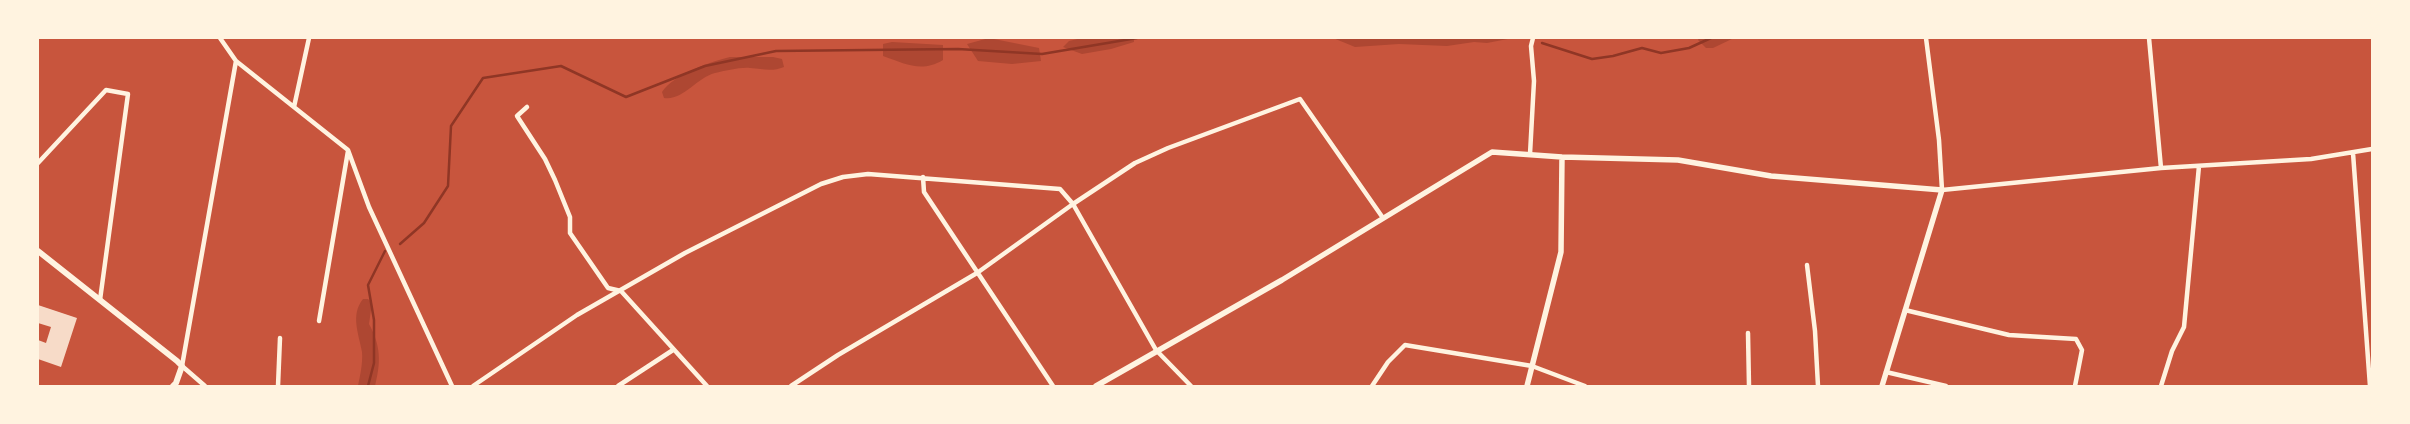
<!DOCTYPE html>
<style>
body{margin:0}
#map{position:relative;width:2410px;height:424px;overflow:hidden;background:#c8553d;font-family:"Playfair Display",serif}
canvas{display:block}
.frame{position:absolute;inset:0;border:39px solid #fff3e0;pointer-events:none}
</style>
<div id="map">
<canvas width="2410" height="424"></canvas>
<div class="frame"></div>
</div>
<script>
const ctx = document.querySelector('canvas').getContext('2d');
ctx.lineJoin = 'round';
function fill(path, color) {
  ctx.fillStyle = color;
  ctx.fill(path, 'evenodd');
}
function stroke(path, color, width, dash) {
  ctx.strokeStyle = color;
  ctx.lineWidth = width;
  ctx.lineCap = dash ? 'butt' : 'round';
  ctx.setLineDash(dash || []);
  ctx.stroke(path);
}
fill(new Path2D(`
 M989 38 1039 48 1041 61 1012 64 978 61 967 44Z
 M1082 38H1134V42L1111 49 1082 54 1063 47 1069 41Z
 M1333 38H1513L1487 43 1474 42 1447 46 1399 44 1355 47Z
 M1699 38H1734L1713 48H1706L1698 40Z
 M892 42 943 45V60C921 73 906 64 883 56V44Z
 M730 57H773L782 59 784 67C772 72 763 69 750 68 740 67 725 71 715 73 696 78 683 101 664 98L662 92C674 74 710 62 730 57Z
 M363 299H368L372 303 369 324C381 346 381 362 375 386H358C360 376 363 363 362 352 359 334 350 315 363 299Z`), '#ae4732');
stroke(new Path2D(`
 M1542 43 1592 59 1613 56 1642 48 1661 53 1689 48 1711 38
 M400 244 424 223 448 186 451 126 483 78 561 66 626 97 705 66 776 51 958 49 1042 54 1137 38
 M368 386 374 363V320L368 285 385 251`), '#8f3625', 2.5);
fill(new Path2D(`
 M38 305 77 318 61 367 38 359V340L46 343 51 327 38 323Z`), '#f7dbc8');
stroke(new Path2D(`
 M220 38 236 61 348 150
 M1926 38 1939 140 1942 190 2161 168 2311 159 2372 149
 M2149 38 2161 168
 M294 107 309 38
 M527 107 517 116 545 159 555 180 570 217V233L608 288 621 291 707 386
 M348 150 369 207 452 386
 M2353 153 2370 386
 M1530 154 1534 81 1531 46 1533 38
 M38 163 106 90 128 94 100 300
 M923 177 924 192 1053 386
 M1807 265 1815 331 1818 386
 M1905 310 2009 335 2076 339 2082 350 2075 386
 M319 321 348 151
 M1748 333 1749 386
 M1886 372 1946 386
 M205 386 182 366 236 61
 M278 386 280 338
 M473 386 577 315 685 253 821 184 843 177 868 174 1060 189 1073 204 1156 350 1191 386
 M618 386 673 350
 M791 386 838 355 977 273 1073 204 1135 163 1168 148 1300 99 1383 218
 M1372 386 1388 362 1405 345 1532 366 1585 386
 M2161 386 2172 351 2184 327 2199 166`), '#fff3e0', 4.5);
stroke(new Path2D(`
 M1096 386 1282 280 1492 152 1562 157 1678 160 1771 176 1942 190 1882 386
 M1527 386 1561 252 1562 157`), '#fff3e0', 5.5);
stroke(new Path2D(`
 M38 251 177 361 182 366 176 383 173 386`), '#fff3e0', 6);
</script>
